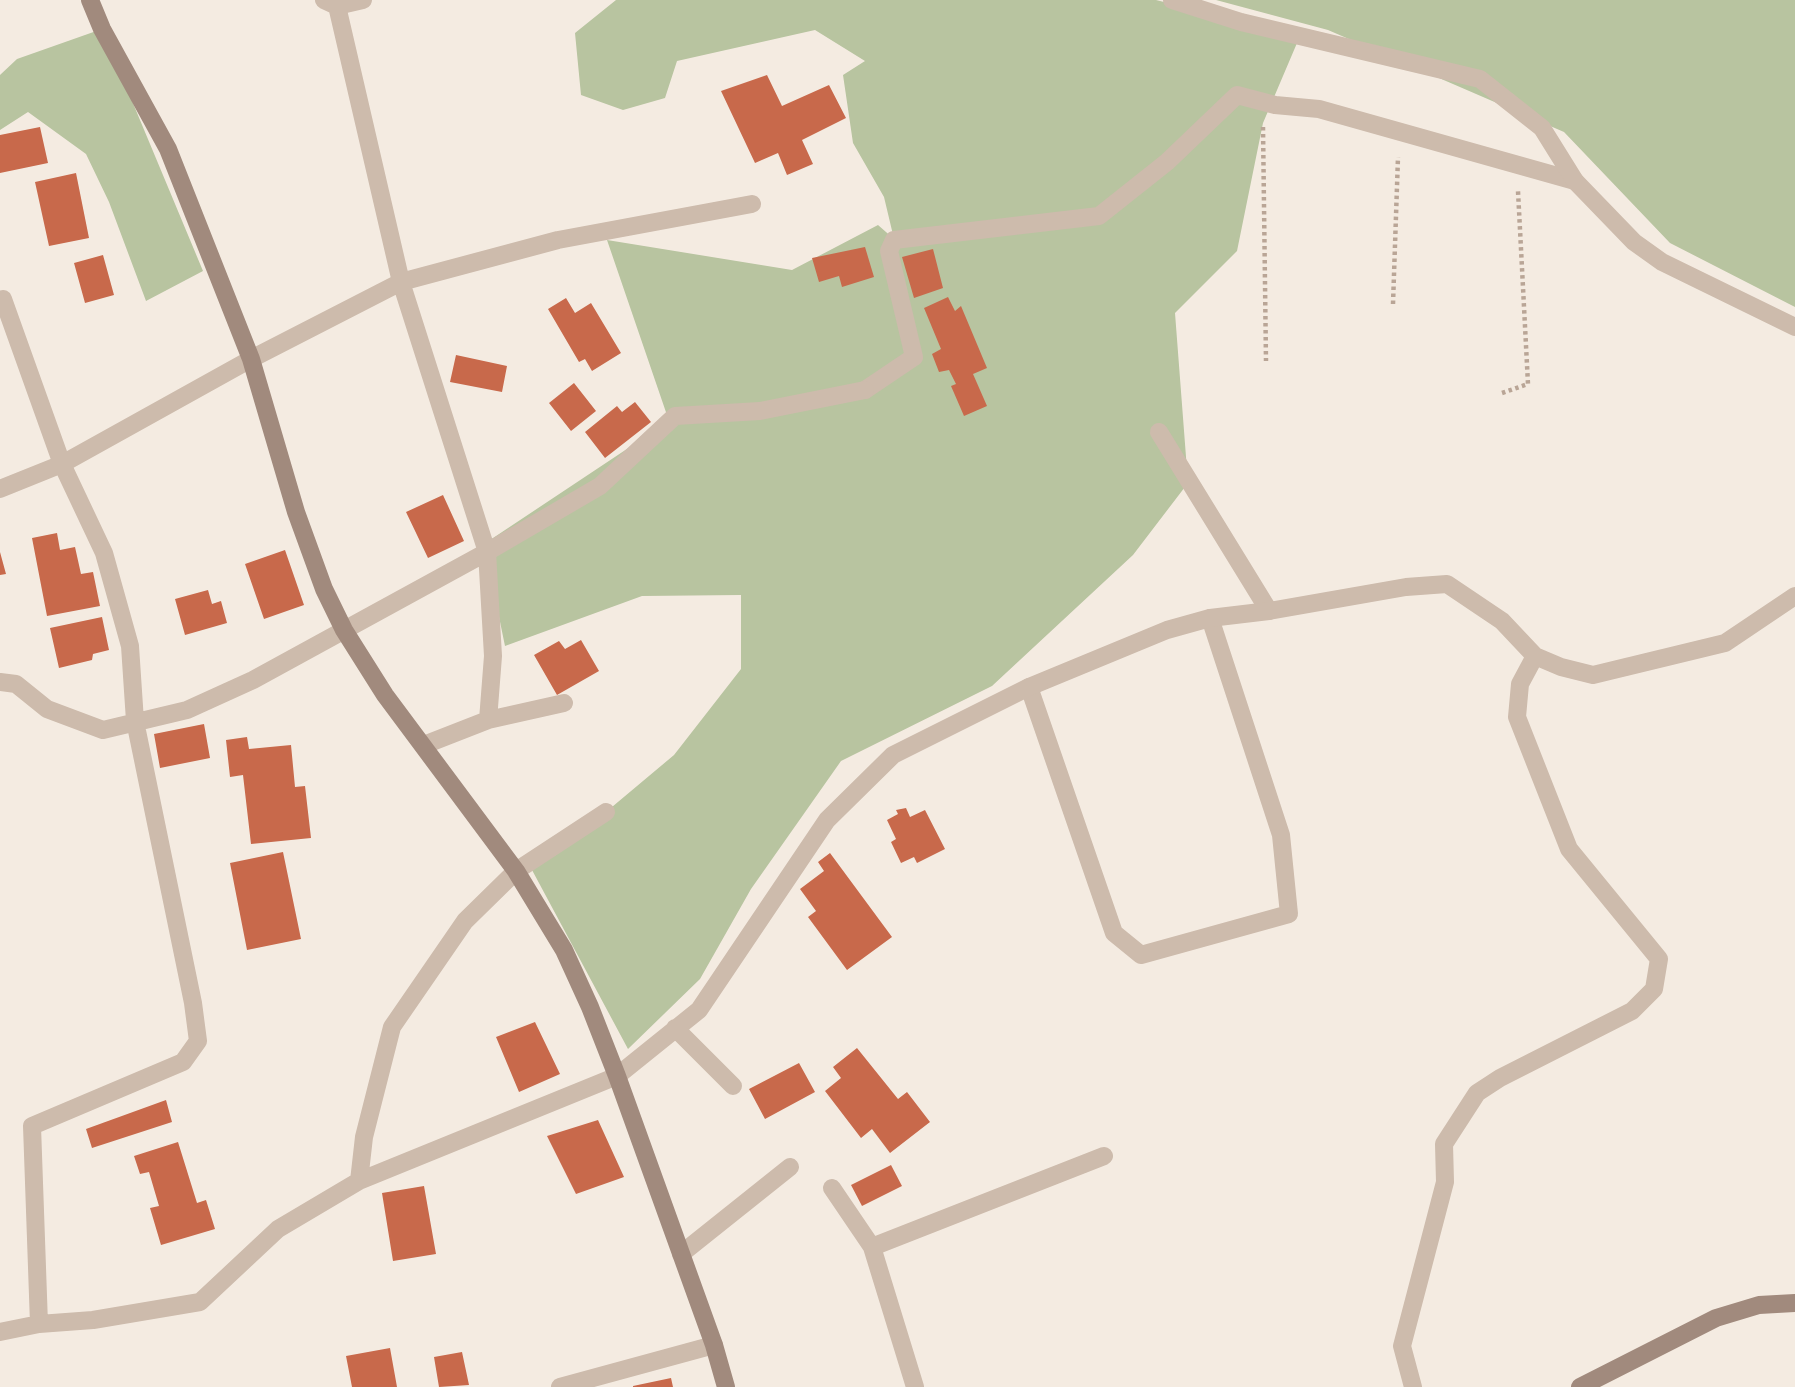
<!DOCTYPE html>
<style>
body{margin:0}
canvas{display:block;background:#f4ebe1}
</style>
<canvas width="1795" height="1387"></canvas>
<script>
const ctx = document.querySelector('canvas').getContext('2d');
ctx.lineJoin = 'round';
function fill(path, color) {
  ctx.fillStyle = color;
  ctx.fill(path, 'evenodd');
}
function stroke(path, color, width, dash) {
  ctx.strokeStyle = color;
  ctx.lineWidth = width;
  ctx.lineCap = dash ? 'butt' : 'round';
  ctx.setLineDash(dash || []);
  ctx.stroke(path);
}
fill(new Path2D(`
 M616 0H1156L1300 36 1263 123 1237 251 1175 313 1188 483 1133 555 992 686 841 761 751 889 700 979 628 1049 532 870 606 812 674 755 741 669V595L642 596 505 646 484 544 669 421 607 240 792 270 878 225 894 239 884 197 853 143 843 75 865 61 815 30 677 61 665 98 623 110 581 95 575 33Z
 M1216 0H1795V307L1670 243 1564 132 1328 30Z
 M102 29 203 271 146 301 109 202 86 154 28 112 0 130V75L17 59Z`), '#b8c4a0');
fill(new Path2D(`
 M767 75 782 106 829 85 846 118 802 140 813 164 787 175 778 153 755 163 721 91Z
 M40 127 48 163 0 173V135Z
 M76 173 89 238 49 246 35 182Z
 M865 247 874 277 842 287 839 276 819 282 812 258Z
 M933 249 943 288 914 298 902 257Z
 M103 255 114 295 85 303 74 263Z
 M948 297 955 311 961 306 987 368 973 374 987 406 964 416 951 386 956 384 949 370 939 372 932 354 941 349 924 308Z
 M566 298 575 313 591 303 621 353 592 371 585 359 579 362 548 309Z
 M456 355 507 366 502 392 450 382Z
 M574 383 596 411 571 431 549 403Z
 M635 402 651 422 605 458 585 432 617 406 622 412Z
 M443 495 464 541 428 558 406 512Z
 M57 533 60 550 75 547 81 574 93 572 100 606 47 616 32 538Z
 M285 550 304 605 264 619 245 564Z
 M0 552 6 574 0 575Z
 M208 590 212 604 221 601 227 623 185 635 175 599Z
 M102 617 109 650 93 654 92 660 59 668 50 628Z
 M581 640 599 671 557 695 534 655 559 641 565 649Z
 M204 724 210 758 160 768 154 734Z
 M247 737 249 749 291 745 295 787 305 786 311 838 251 844 243 775 230 777 226 740Z
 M906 808 910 817 925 810 945 849 917 863 914 857 901 863 891 842 896 839 887 820 898 814 896 810Z
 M283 852 301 939 247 950 230 863Z
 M830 853 892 937 847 970 808 917 816 911 800 889 824 871 818 862Z
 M535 1022 560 1074 519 1092 496 1037Z
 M857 1048 898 1099 907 1092 930 1122 890 1153 872 1129 861 1138 825 1091 841 1078 833 1067Z
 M799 1063 815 1092 765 1119 749 1089Z
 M166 1100 172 1122 92 1148 86 1129Z
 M598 1120 624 1177 576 1194 547 1136Z
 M178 1142 197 1203 206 1200 215 1229 161 1245 150 1208 159 1206 149 1172 140 1174 134 1156Z
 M891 1165 902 1186 862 1206 851 1185Z
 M424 1186 436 1254 393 1261 382 1193Z
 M390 1348 397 1387H352L346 1356Z
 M462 1352 469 1385 439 1387 434 1357Z
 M671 1378 673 1387H633V1386Z`), '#c8694b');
stroke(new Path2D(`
 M1263 127 1266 361
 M1393 304 1398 157
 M1502 393 1528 384 1518 191`), '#b9a596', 4.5, [3.5, 3.5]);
stroke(new Path2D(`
 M865 390 914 357 889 251 894 240 1099 216 1167 162 1237 95 1275 105 1319 109 1575 181
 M1159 432 1269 611
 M1029 687 1114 933 1141 955 1289 914 1281 835 1210 618`), '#cdbbac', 18);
stroke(new Path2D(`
 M324 0 337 6 363 0
 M1172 0 1241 22 1480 79 1542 128 1575 181 1634 242 1662 262 1795 327
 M337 6 401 282 487 552 493 656 488 720 424 745
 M0 489 62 464 251 359 401 282 558 240 752 204
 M0 682 16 684 47 709 103 730 187 710 253 680 487 552 600 486 675 416 760 411 865 390
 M488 720 564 703
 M675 1028 733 1086
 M359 1181 364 1137 392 1027 465 921 516 871 606 812
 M832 1188 872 1247
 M681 1254 790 1167
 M39 1324 93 1320 200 1302 278 1229 359 1181 617 1076 699 1010 827 820 893 755 1029 687 1167 630 1210 618 1269 611 1406 587 1447 584 1502 621 1535 656 1561 667 1593 675 1725 643 1795 596
 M0 1332 39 1324 32 1126 183 1062 198 1041 193 1003 135 721 130 646 104 553 62 464 3 299
 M560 1387 714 1345
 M915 1387 872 1247 1104 1156
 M1413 1387 1402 1346 1445 1182 1444 1144 1477 1093 1500 1078 1632 1011 1654 989 1659 959 1569 849 1517 717 1520 684 1535 656`), '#cdbbac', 18);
stroke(new Path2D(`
 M90 0 102 29 168 149 251 359 296 512 324 589 344 630 385 695 516 871 564 950 590 1007 617 1076 714 1345 726 1387
 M1580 1387 1716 1318 1759 1305 1795 1303`), '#a18a7d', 18);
</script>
